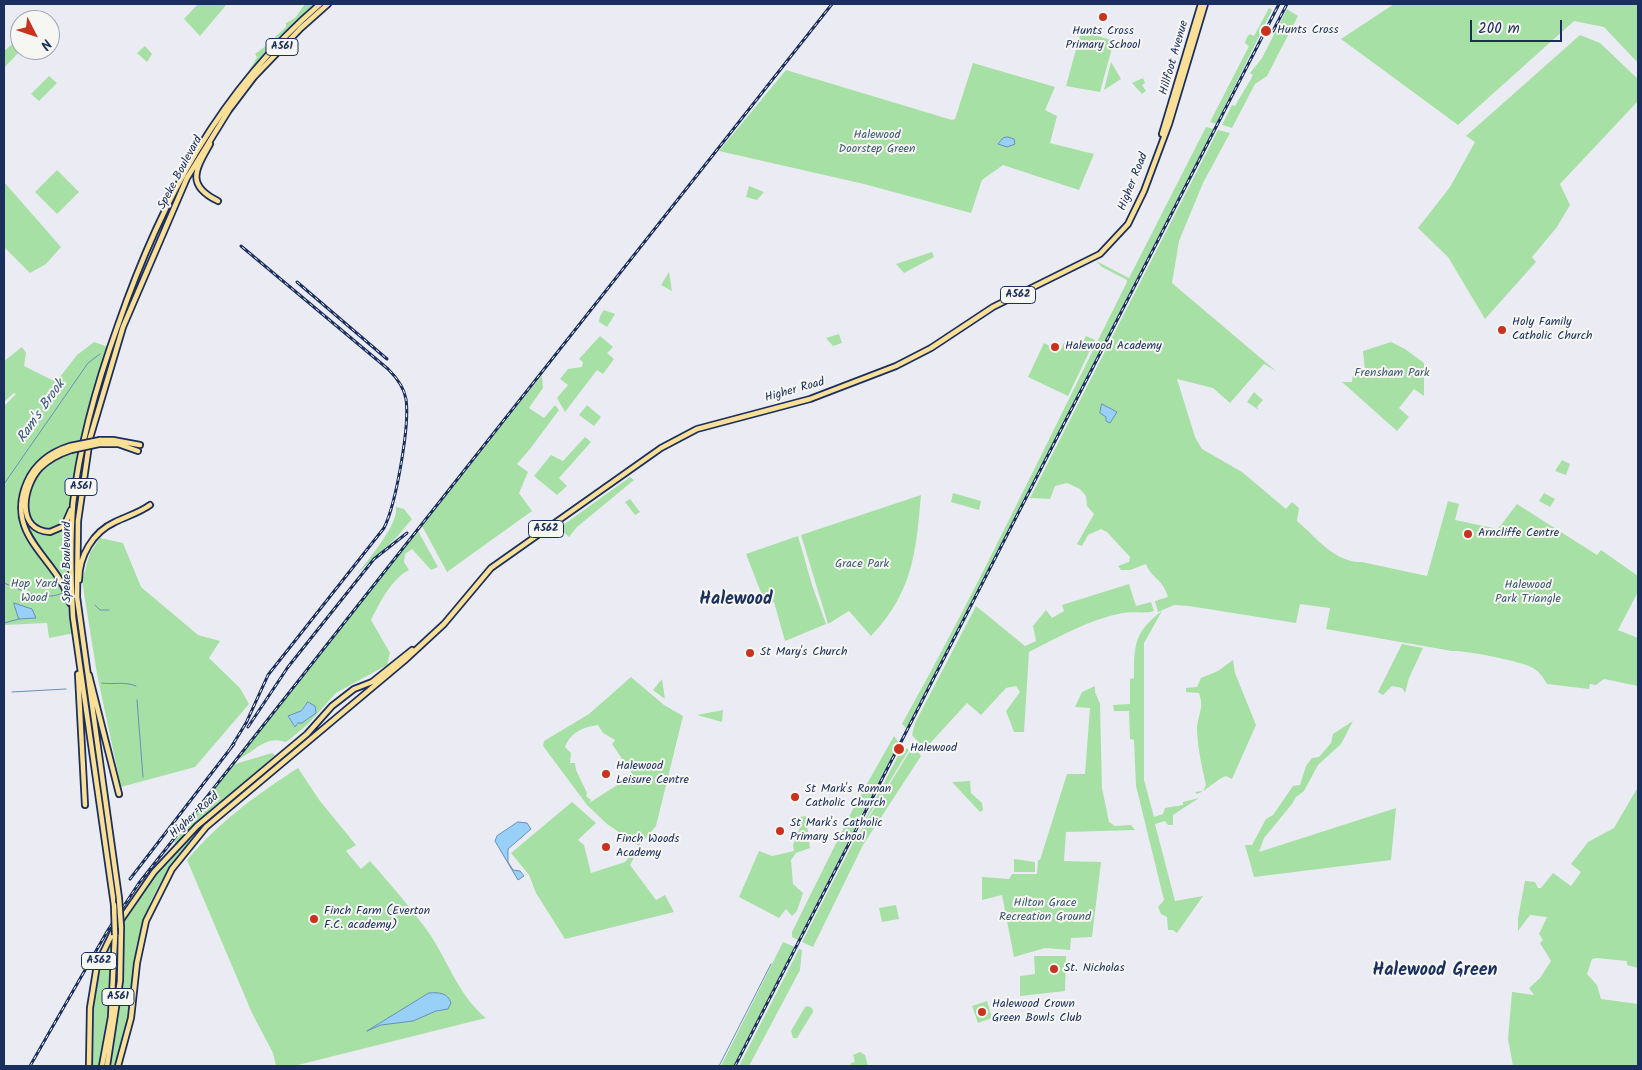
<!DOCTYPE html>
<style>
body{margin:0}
#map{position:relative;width:1642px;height:1070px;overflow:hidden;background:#ebecf3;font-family:Kalam,sans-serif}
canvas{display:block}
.frame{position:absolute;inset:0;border:5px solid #1b2f5e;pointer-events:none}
.north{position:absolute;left:10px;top:10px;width:50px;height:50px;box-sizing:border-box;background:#f6f6f2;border:1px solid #9ea6b7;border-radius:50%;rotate:131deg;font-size:14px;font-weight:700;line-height:20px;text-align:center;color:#1b2f5e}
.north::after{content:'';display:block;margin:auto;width:18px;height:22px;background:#c8321e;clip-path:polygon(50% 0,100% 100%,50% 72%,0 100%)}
.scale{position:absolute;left:1470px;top:20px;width:92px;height:22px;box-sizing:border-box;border:2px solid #1b2f5e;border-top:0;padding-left:6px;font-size:15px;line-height:18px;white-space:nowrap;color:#1b2f5e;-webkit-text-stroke:4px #f6f6f2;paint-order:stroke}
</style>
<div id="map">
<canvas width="1642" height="1070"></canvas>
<div class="frame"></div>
<div class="north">N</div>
<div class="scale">200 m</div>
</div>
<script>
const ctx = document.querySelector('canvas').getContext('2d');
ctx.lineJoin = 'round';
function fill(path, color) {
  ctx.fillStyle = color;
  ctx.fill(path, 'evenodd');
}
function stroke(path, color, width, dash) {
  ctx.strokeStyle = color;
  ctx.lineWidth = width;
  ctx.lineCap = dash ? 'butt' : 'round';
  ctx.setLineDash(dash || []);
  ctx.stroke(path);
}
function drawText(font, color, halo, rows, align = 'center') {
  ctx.font = font + ' Kalam,sans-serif';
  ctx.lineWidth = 4;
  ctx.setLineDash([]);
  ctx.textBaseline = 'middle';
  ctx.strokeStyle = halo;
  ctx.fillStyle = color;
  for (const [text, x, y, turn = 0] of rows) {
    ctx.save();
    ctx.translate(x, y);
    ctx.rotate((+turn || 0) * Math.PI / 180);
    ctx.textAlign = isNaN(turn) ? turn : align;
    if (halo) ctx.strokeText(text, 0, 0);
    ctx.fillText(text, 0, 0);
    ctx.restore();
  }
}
fill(new Path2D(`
 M198 4H227L200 36 184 19Z
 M305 4H316L282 35 249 71 257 57 255 54 275 39V37L286 27V23L295 18Z
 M1394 4H1638V63L1604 27 1574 21 1458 125 1341 39Z
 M1269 8 1272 10 1216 124 1210 122 1249 46 1245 43 1247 37 1250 34 1254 36Z
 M1287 9 1298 16 1267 76 1255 84 1232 128 1222 125 1232 105 1235 106 1252 77 1253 75 1250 73 1262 58Z
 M1081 31 1111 40 1109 47 1112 48 1100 92 1066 86Z
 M1580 35 1600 43 1638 79V101L1560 184 1570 205 1557 227 1532 257 1536 262 1485 319 1448 257 1418 228 1450 187 1475 142 1466 136Z
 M15 42 21 50 4 68V51Z
 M145 46 152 54 147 62 137 53Z
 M1111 62 1121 79 1104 90Z
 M973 63 1055 87 1045 110 1057 116 1050 143 1094 154 1079 190 1003 165 982 180 971 213 864 184 719 151 786 70 952 120 955 119Z
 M49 76 57 83 39 101 31 94Z
 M1143 78 1145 83 1142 85 1146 91 1142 94 1132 83Z
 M1206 127 1214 129 907 729 902 724C983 579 1053 429 1127 282V280L1102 267 1096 261 1129 278Z
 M1218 130 1230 133 1203 183 1179 241 1172 283 1276 371 1264 364 1230 403 1213 388 1177 379 1195 437 1202 449 1242 472 1286 509 1292 502 1299 508 1297 521C1316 537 1335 563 1362 562L1427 576 1448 501 1459 504 1455 520 1498 529 1517 504 1597 555 1601 550 1638 576V592L1618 630 1638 638V686L1604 679 1596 685 1590 684 1589 689 1547 684C1543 677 1539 671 1531 667 1520 661 1465 650 1452 651L1326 629 1330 608 1300 604 1296 623 1189 606 1174 605 1158 612 1155 601 1168 597C1163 579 1151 578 1146 564L1130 570H1121L1118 566 1129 562 1130 557 1107 532 1101 529 1088 535 1082 546 1077 544 1094 514 1087 506 1086 496 1080 489 1067 483 1055 486 1050 499 1030 498Z
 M57 170 79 192 57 214 35 192Z
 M4 182 61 247 46 264 30 273 4 247Z
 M749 186 764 192 757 200 746 197Z
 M932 252 934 257 904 273 896 264Z
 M669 272 672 291 661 285Z
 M604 310 615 314 607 327 599 322 600 316Z
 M839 334 842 343 833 346 826 338Z
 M600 336 613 347 607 353 614 359 603 374 597 370 565 412 557 398 568 385 560 379 568 369 582 367 583 362 579 359Z
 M1086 336 1095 340 1068 396 1028 377 1044 343 1060 351 1064 343 1079 350Z
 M94 342 108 347 82 444C45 452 15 479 23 520L27 518C18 483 47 450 82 450 71 511 68 571 75 633L49 638 47 623 4 625V406L16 394 14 393 4 402V361L22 347 26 353 24 366 56 382 77 355Z
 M1391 342 1405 349 1424 363V396L1414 389 1399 408 1409 417 1397 431 1342 382H1352L1353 374 1365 371 1363 351Z
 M542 375 543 388 529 408 544 418 555 405 559 410 530 449 517 464 528 472 519 493 532 511 447 572 422 526Z
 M1254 392 1263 400 1257 407 1259 410 1247 402Z
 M587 405 601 417 594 426 579 415Z
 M585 437 591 442 559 478 567 486 557 495 534 476 551 455 563 461Z
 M1562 460 1570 464 1566 475 1555 471Z
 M630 477 634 480 577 527 569 537 559 528Z
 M953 493 981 501 979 510 951 502Z
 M1544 493 1555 499 1550 507 1539 501Z
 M921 495C916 552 913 592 871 636L849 611 828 624 801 535Z
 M630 499 640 512 635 515 625 502Z
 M396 507 404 509 412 519 396 538 357 574C370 558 399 523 396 507Z
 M418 531 438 567 431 570 412 549 405 554 404 562 409 570C392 578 379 604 371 620L390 653 387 665 336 693 308 724 289 740 285 742C265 735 255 752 237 760ZM306 703 310 718 298 723 295 727 288 717 301 711Z
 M798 536 812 585 826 624 785 641 774 602 765 603 746 554Z
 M100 538 123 543 141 587 198 635 220 641 209 658 240 688 249 704 195 767 121 787 97 674 82 581 90 553Z
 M1129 584 1136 606 1151 602 1154 611C1145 614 1133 611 1123 613 1090 619 1058 637 1029 652L1024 732H1014L1006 711 1020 692 1016 686 1006 688 981 715 967 703 925 749 912 735 915 723 976 606 1025 646 1036 641 1033 626 1046 610 1052 618 1064 611 1062 605Z
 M1162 611 1144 643V780L1154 817 1163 814 1165 808 1183 805V802L1199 798 1173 815V825H1168L1165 821 1155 824 1175 901 1203 896 1177 933 1173 930H1168L1167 917 1161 914 1158 907 1164 900 1136 786 1134 740 1130 739 1129 711H1114L1113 705 1130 704V679L1134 678C1134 645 1134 632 1162 611Z
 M1402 644 1423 648 1409 678 1405 693 1402 688 1392 686 1383 695 1378 692Z
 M1233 660 1235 673 1256 725 1232 779 1226 776C1215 780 1208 790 1197 794L1195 792 1203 791 1206 785C1202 767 1198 750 1197 731 1197 714 1205 710 1199 693L1186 692V688L1197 687 1201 678 1218 671Z
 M631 677 664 705 683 716 656 826 639 846 607 824 587 805 543 746 544 741 589 714ZM598 725 603 733 615 740 612 744 633 775 589 803 591 800 586 796 587 793 576 770 575 763H570L571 753 565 747C571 732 583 727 598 725Z
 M662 679 665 699 653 690Z
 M1095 686V692L1100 704 1102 788 1109 822 1115 826 1131 825 1135 830 1066 832 1064 861 1101 862 1092 937 1071 938 1070 950 1045 948 1014 957 1002 895 982 900V877L1009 879 1012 874H1037L1038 860H1040L1067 774H1085L1090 708 1075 707 1082 692Z
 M723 710 722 722 697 715Z
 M1353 721 1341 744 1318 765 1304 791 1296 797 1292 804 1264 838 1259 852 1396 808 1391 860 1254 877 1245 845H1252L1266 819 1273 815 1293 786 1300 785 1306 766 1312 758 1319 757 1331 743 1333 734Z
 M894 736 899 743 798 940 792 937V932L855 805Z
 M906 748 909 750 859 831 900 752Z
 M910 751 914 754 917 751 921 756 863 845 813 947 802 942 854 841Z
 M272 753 275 755 272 758 176 844 174 842 232 765Z
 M277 761 279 764C220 811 155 860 139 939 135 956 134 974 132 992 129 1017 123 1042 115 1066H109L121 1002 124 919 154 876 189 836Z
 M298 768 320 801 356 845 346 851 361 869 370 861C391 885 413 910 431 936 449 964 460 997 486 1018L294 1066H276L273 1053 252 1013 187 860C219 822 256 795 298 768Z
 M970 781 971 793 982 803 983 810 980 812 952 782Z
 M1638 787V968L1627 965V961L1596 958 1592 959 1587 974 1597 985 1601 999 1638 1004V1066H1513L1508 1039 1512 992 1534 995 1529 988 1540 978 1551 961 1540 943 1543 940 1539 934 1547 917 1530 915 1518 931V918L1525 881 1535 882 1538 888H1541L1553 873 1571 886 1581 872 1571 864 1588 842 1614 828Z
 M572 802 596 823 578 840 584 845 591 873 625 862 634 852 636 854 630 865 656 900 665 895 674 912 565 939 536 893 529 875 511 853Z
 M806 816 810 848 796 853 791 860 793 884 803 893 797 911 792 916 786 909 779 918 739 897 759 851 772 856 794 851 793 845 800 827 796 825 800 817Z
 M1014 859 1035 862V872H1014Z
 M896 905 899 919 882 922 879 908Z
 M112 938C113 982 108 1024 99 1066H91C92 1021 92 979 112 938Z
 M783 942 795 947 734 1066H721Z
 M799 949 802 950 800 970 749 1066H739Z
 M1034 956H1066L1065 991 1020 996V976L1035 974Z
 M987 1001 992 1018 978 1023 972 1006Z
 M808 1006 812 1008 813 1012 797 1038H793L791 1031 805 1007Z
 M860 1052 865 1055 868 1066H850L851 1063 855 1062 853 1055Z`), '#a7e0a4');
const water = new Path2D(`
 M1008 137 1014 139 1015 144 1007 147 998 144 1003 138Z
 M1102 404 1117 412 1110 423 1106 421V417L1100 413Z
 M14 603 32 609 36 618 19 619Z
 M308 702 315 706 316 713 302 723H298L295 727 288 716 301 711Z
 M518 822 527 823 531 829 508 849V862L513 870 520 871 524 876 518 880 495 841 497 836Z
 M429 993C439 992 448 993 451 1003L448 1009 436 1011 413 1021 381 1025 367 1031Z`);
fill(water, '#99d0f8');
stroke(water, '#6790ba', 1);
stroke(new Path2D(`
 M4 484 88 363 100 354
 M4 583C21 590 45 602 62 593
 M95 605 100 610H109
 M4 623 19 619
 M102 683C112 685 124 681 136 686
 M12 692 66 689
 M137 700 143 777
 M719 1066 771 964`), '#6790ba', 1);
const highway = new Path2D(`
 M1162 134 1201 4
 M210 144C196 169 185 185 218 201
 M100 440H113L140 445
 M99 444H118L138 451
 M71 450C59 454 49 459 40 468 23 486 15 530 50 532L64 526 71 510
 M79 580C79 556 93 532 115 522 127 516 139 513 150 505
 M70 603C59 558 3 537 27 482 35 464 51 452 70 446
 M78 674 85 805
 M89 675 119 794
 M119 898 77 597 78 521 90 438 123 327 187 178 229 110 254 77 301 28 328 4
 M114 905 73 617C71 579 70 542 73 504 80 442 97 383 118 325 161 201 219 91 320 4
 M89 1066 90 1008 97 965 114 930 154 872 197 826 307 734 332 706 354 689 372 682 412 650
 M102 1066 111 1017 115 935
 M107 1066 120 981 121 927
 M118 1066 131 1018 137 963 146 921 172 869 206 827 404 661 444 624 491 568 661 448 697 429 810 399 896 366 931 348 993 307 1100 254 1128 224 1144 191 1169 124 1205 4`);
stroke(highway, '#1b2f5e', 8);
stroke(highway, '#fadf96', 4.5);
const rail = new Path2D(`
 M1273 31 1287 4
 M297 282 387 359
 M248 727 288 667 374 559 407 533
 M230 749 246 723 268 675 384 528C396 504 410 425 406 399 404 387 396 377 388 369L241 246
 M130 879 234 744
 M30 1066 108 930 139 883 832 4
 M735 1066 1279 4`);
stroke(rail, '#1b2f5e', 3);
stroke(rail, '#f6f6f2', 1, [4]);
const highwayBridge = new Path2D(`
 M70 446 100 440
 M71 450 99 444
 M119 898 121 927
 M114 905 115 935`);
stroke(highwayBridge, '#1b2f5e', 8, []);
stroke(highwayBridge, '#fadf96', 4.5);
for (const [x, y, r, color] of [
 [1103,17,5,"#c8321e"],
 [1266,31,6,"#c8321e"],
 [1502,330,5,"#c8321e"],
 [1055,347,5,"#c8321e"],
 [1468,534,5,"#c8321e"],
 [750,653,5,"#c8321e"],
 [899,749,6,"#c8321e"],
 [606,774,5,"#c8321e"],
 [795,797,5,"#c8321e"],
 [780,831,5,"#c8321e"],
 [606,847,5,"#c8321e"],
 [314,919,5,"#c8321e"],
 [1054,969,5,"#c8321e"],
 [982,1012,5,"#c8321e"]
]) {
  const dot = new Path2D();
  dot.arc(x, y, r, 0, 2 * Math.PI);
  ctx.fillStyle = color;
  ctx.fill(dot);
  stroke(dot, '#f6f6f2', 2);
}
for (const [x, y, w] of [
 [282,47,32],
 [1018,295,35],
 [81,487,32],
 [546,529,35],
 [99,961,35],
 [118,997,32]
]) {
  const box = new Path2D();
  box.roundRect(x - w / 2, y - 8.5, w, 17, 4);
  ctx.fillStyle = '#f6f6f2';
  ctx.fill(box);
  stroke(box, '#1b2f5e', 1);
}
drawText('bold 11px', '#1b2f5e', null, [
 ["A561",282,47],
 ["A562",1018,295],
 ["A561",81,487],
 ["A562",546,529],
 ["A562",99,961],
 ["A561",118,997]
]);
drawText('12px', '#1b2f5e', '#f6f6f2', [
 ["Hunts Cross",1277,31],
 ["Hunts Cross",1103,32,"center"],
 ["Primary School",1103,46,"center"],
 ["Holy Family",1512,323],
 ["Catholic Church",1512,337],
 ["Halewood Academy",1065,347],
 ["Arncliffe Centre",1478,534],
 ["St Mary's Church",760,653],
 ["Halewood",910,749],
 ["Halewood",616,767],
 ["Leisure Centre",616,781],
 ["St Mark's Roman",805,790],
 ["Catholic Church",805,804],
 ["St Mark's Catholic",790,824],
 ["Primary School",790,838],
 ["Finch Woods",616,840],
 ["Academy",616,854],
 ["Finch Farm (Everton",324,912],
 ["F.C. academy)",324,926],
 ["St. Nicholas",1064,969],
 ["Halewood Crown",992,1005],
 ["Green Bowls Club",992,1019]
], 'left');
drawText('12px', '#1b2f5e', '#f6f6f2', [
 ["Hillfoot Avenue",1175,58,-74],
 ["Speke Boulevard",181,173,-62],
 ["Higher Road",1134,182,-68],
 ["Higher Road",795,391,-16],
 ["Speke Boulevard",68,562,-90],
 ["Higher Road",195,816,-42]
]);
drawText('12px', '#3e5b70', '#f6f6f2', [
 ["Halewood",877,136],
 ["Doorstep Green",877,150],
 ["Frensham Park",1392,374],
 ["Grace Park",862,565],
 ["Hop Yard",34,585],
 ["Wood",34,599],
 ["Halewood",1528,586],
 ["Park Triangle",1528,600],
 ["Hilton Grace",1045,904],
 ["Recreation Ground",1045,918]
]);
drawText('italic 14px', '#3a5784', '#f6f6f2', [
 ["Ram's Brook",42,412,-55]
]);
drawText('bold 18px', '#1b2f5e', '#f6f6f2', [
 ["Halewood",736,601],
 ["Halewood Green",1435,972]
]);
</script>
